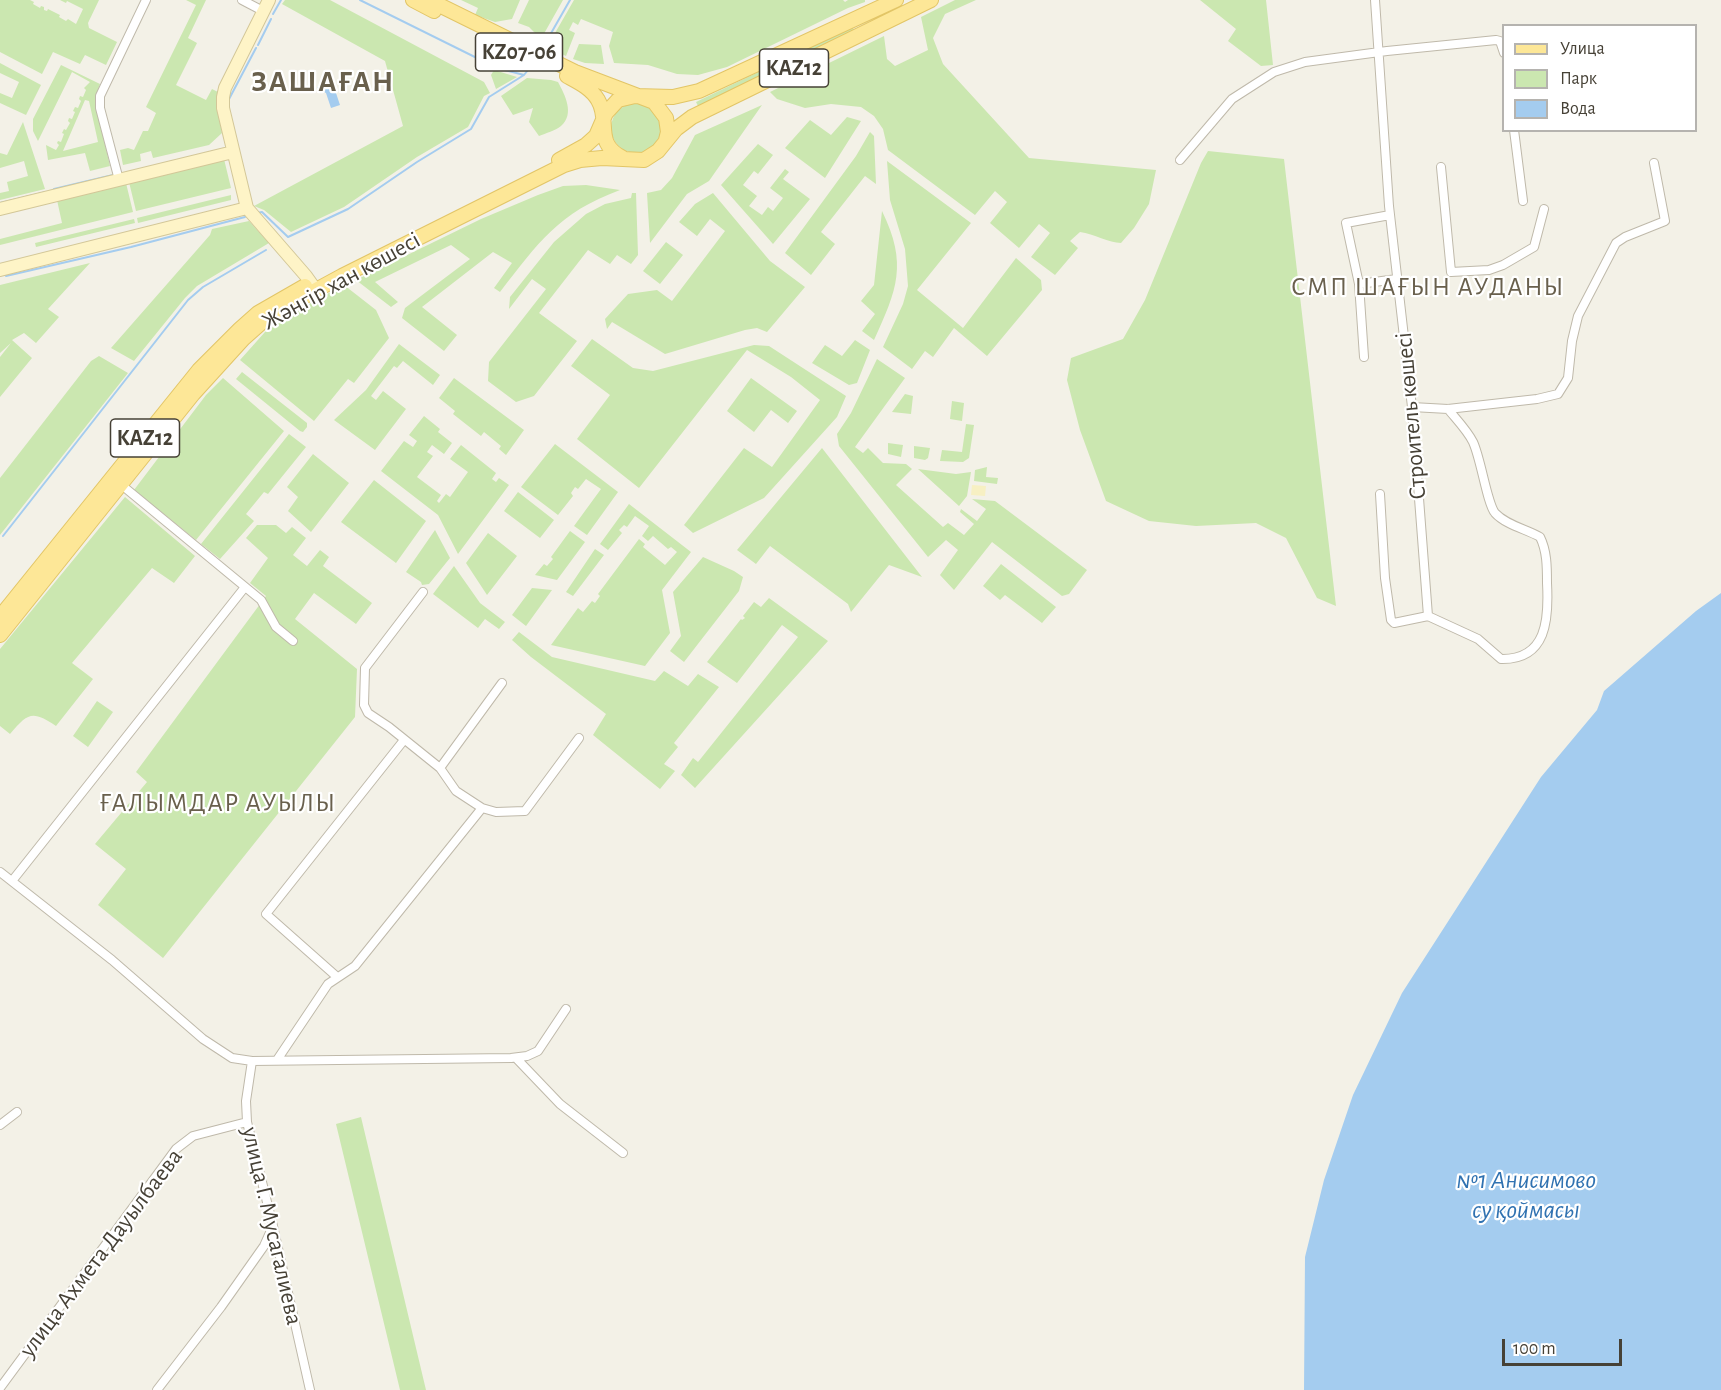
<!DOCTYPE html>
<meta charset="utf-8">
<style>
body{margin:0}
#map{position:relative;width:1721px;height:1390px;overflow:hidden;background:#f3f1e7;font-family:"Alegreya Sans",sans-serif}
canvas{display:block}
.legend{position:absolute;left:1502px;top:24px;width:195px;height:108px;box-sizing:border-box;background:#fff;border:2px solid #b5b3af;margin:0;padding:8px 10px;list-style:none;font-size:18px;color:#464136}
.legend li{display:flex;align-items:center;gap:12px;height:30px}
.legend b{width:30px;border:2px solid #b5b3af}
.scale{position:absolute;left:1502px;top:1339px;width:120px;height:27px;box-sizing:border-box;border:3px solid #464136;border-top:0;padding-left:8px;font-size:18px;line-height:21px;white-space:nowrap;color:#464136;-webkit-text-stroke:4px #fff;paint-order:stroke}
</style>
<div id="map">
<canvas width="1721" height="1390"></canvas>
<ul class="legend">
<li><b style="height:8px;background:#fde797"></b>Улица</li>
<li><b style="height:16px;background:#cbe7b0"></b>Парк</li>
<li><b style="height:16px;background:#a4ccef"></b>Вода</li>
</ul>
<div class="scale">100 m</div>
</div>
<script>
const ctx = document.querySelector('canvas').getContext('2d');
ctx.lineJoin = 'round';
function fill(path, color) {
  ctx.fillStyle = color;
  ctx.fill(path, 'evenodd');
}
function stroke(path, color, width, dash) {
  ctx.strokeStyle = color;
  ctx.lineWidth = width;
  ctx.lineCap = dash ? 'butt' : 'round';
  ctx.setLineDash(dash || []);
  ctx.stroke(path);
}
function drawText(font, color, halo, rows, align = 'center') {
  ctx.font = font + ' "Alegreya Sans",sans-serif';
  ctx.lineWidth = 4.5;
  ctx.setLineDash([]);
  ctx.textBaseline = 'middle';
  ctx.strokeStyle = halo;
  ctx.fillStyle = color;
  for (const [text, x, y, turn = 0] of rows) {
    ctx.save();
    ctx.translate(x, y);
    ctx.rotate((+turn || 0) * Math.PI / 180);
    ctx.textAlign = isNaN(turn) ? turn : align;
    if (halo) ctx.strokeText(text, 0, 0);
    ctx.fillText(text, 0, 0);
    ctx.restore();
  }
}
fill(new Path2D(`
 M0 0H30L34 2 33 4 40 8 41 6 44 7V10L47 11 48 9 60 15 59 17 66 21 68 19 76 24 83 9 67 1 66 3 60 0H99L88 23 89 28 117 42 106 65 85 55 80 64 53 52 42 74 0 52Z
 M186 0H206L188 38 197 43 176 85 206 100 212 89 218 92 217 100 222 133 209 145 153 158 151 151 140 154 141 161 123 165 120 150 128 148 134 150 143 131H148L156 113 146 107 196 5Z
 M285 0H330L484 82 490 93 484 96 468 127 417 157 344 207 291 232 264 210 254 206 403 126 385 61 282 4Z
 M461 0H520L512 19 495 22 475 15 478 8Z
 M529 0H563L541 39 529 27 518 23Z
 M574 0H843L845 2 848 0H865V2L848 8 727 67 698 75 677 74 648 65 614 63 609 46 613 32 581 19 578 25 573 22 569 30 575 33 566 56 547 47Z
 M955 0H976L945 14 933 38 943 64 1029 158 1156 170 1149 204 1134 228 1121 243C1109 243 1094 234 1080 232L1070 241 1078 248 1055 275 1031 257 1050 233 1039 224 1019 248 990 223 1007 202 995 191 975 215 888 150 883 129 874 116 861 107 831 104 805 108 777 99 770 92 884 36 887 59 895 66 928 50 921 17Z
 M1200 0H1266L1273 65 1261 66 1228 41 1236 29Z
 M852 27 855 31 698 106 696 102Z
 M579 44 601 45 604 64 585 63 573 59Z
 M0 63 41 85 26 115 0 103V93L12 98 19 82 0 73Z
 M61 65 100 84 95 99 110 166 90 171 85 153 48 160 46 145 56 150 59 145 57 143 58 141 61 142 64 134 62 133 64 129 66 130 70 123 68 121 69 118 72 119 75 112 73 111 75 107 78 108 81 101 79 99 80 96 83 97 86 90 84 88 90 82 72 72 38 141 33 131V119ZM85 100 89 101 98 142 63 151Z
 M494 70 517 77 496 89 491 75Z
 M527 78 551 80 558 82C565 95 575 114 561 126 555 131 546 133 539 136L529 122 533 108 513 115 501 96Z
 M611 128a25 25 0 1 1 50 0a25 25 0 1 1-50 0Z
 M762 105 709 181 687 194 650 243 647 193 661 190 672 178 695 135Z
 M847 117 861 121 825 178 785 148 810 120 831 135Z
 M23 122 45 189 0 200V193L9 191 7 182 28 176 24 161 0 168V153L7 155Z
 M870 132 874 136 876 184 865 176 821 232 835 244 811 275 785 253 856 156Z
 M758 144 773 155 758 174 754 171 743 185 757 196 749 206 762 215 768 207 773 211 783 198 770 188 785 169 789 172 783 179 810 199 773 244 721 185Z
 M1208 151 1284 159 1336 606 1317 598 1286 538 1256 523 1196 526 1149 521 1106 501 1080 430 1067 380 1071 358 1123 339 1145 300 1201 163Z
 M224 159 231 188 136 211 129 182Z
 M887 161 971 223 917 290 963 328 1016 258 1041 280 1042 290 987 356 954 328 933 357 925 351 912 369 883 347 903 304 908 286 905 249 890 200Z
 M126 183 133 212 0 245V239L62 223 57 200Z
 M586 185 620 190C558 213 539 242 500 292L494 288 512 263 493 252 422 307 457 335 444 351 402 318 405 308 470 259 451 245 375 282 398 302 391 307 356 280 481 219 538 195 563 186Z
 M632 193H636L638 255 631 264 617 255 610 264 588 250 539 313 577 341 534 396 516 402 488 381 489 362 546 289 532 279 509 309 510 297 554 242 586 214 605 204 631 198Z
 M713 193 770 261 805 287 767 332 757 328 745 330 665 354 612 322 607 329 605 319 628 294 657 290 672 301 725 231 710 219 697 236 679 222 695 204Z
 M231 195V200L138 223 137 218Z
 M882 211C908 264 897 290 874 340L862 331 875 314 861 301 874 285Z
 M134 219 135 223 36 247 35 243Z
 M249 221 269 243 197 286 185 298 134 361 111 348 210 235 212 229Z
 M666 242 683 255 660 284 643 271Z
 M90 263 48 309 59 317 36 343 24 333 12 340 32 358 0 397V357L11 343 0 353V285Z
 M344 285 376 310 389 338 354 383 348 379 314 421 240 360 265 332 314 301Z
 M592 339 633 368 653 371 754 345 769 346 846 396 837 417 764 498 693 533 684 525 744 448 772 467 820 400 791 377 747 350 639 488 577 439 610 395 571 366Z
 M855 340 870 350 857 383 849 385 812 363 825 345 842 356Z
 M399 344 440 375 433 385 403 361 397 368 394 366 371 396 376 400 383 391 406 409 375 450 334 420 366 390Z
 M99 356 128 373 0 535V478L91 361Z
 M877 359 905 378 855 447 863 453 868 448 883 463 906 464 912 469 896 485 943 527 948 523 964 535 974 524 960 512 961 509 977 521 986 509 972 499 995 501 1087 570 1069 594 1062 596 992 542 954 590 940 575 958 550 946 540 928 557 839 446 837 434 851 413Z
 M242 372 307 423V427L303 432 300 431 236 379Z
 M223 378 284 431 196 540 134 490 206 395Z
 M454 378 524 430 506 455 499 449 501 446 484 432 481 436 453 414 455 411 439 398Z
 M751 378 797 411 788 423 771 410 754 432 727 411Z
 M905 394 913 396 911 414 892 412Z
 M952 401 964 403 962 421 950 419Z
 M424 416 440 429 438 432 452 443 444 454 432 445 427 452 433 456 417 477 441 495 437 501 439 503 446 494 450 497 468 472 450 459 461 445 496 473 492 479 496 482 499 478 509 485 458 554 438 515 381 471 404 441 413 447 417 441 409 435Z
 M966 424 974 425 969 458 963 462 940 461 942 450 962 452Z
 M289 434 306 447 268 494 264 492 246 514 254 521 220 559 201 544Z
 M888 443 903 445 901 457 888 454Z
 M555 444 618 492 587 535 574 526 601 489 586 479 578 489 575 487 571 493 573 496 558 515 521 487Z
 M914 446 930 448 928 458 925 460 914 458Z
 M822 448 922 577 889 565 851 612 848 604 770 546 756 564 737 550Z
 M313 454 349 483 311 532 288 511 298 497 287 487Z
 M987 467 986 477 998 478 997 484 974 481 975 470Z
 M918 469 956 474 971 472 967 496 959 506Z
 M374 480 426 521 396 563 341 522Z
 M518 492 554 520 540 538 504 511Z
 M125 497 195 556 174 583 152 568 72 663 93 679 56 726C32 710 28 713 10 734L0 726V649Z
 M629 504 691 552 662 590 670 633 645 666 551 645 578 608 583 612 592 601 595 603 600 596 598 594 639 539 645 544 643 547 665 565 677 552 671 547 668 549 653 536 648 541 642 536 649 526 635 516 627 527 624 525 619 530 622 533 608 550 600 544Z
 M257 525H276L286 533 292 527 306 538 293 555 307 566 320 550 329 557 323 566 372 603 356 624 314 593 295 619 357 669 355 717 163 958 98 905 126 869 95 844 147 782 136 772 266 596 250 583 268 558 246 538Z
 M435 530 450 558 429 584 422 585 421 582 406 572Z
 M570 531 585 542 557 580 535 575 544 564 547 566 553 559 551 557Z
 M488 533 517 556 487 595 466 563Z
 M595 549 604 555 573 596 566 592Z
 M703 557 734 571 743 577 739 591 684 662 670 651 681 636 673 592Z
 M1001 564 1056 607 1042 623 1005 595 1000 600 983 586Z
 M454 566 480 603 505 622 499 629 485 619 478 628 433 594Z
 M532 588 552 590 526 626 512 615Z
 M769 598 828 641 695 788 681 775 693 758 698 762 798 637 782 625 737 683 707 662 741 619 742 620 745 618 743 616 754 602 761 607Z
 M519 632 552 657 655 681 664 671 688 686 698 674 719 687 674 743 678 747 664 764 675 771 660 789 593 735 606 714 531 657 512 640Z
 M97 701 113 712 88 747 73 736Z
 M361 1117 426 1390H400L336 1124Z`), '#cbe7b0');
fill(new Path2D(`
 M972 485 986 486 985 496 971 495Z`), '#f7f0c3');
fill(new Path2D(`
 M321 82 335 90 340 105 331 108 326 93 317 88Z
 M1721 593V1390H1304L1305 1257 1324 1180 1353 1095 1402 993 1541 777 1597 710 1604 691 1696 611Z`), '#a4ccef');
stroke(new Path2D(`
 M360 0 497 68 524 75 528 70
 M273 14 281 0
 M546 42 570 0
 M258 45 271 19
 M228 101 256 48
 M54 189 113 175
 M0 203 46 192
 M257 213 262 212 288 237 348 209 417 162 471 129 489 97 524 75
 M6 276 131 247 245 217
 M3 536 188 300 203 287 266 250`), '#a4ccef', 2);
const street = new Path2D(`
 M242 0 263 11
 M1375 0 1389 206 1412 407 1428 616
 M1514 130 1523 201
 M1180 160 1232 99 1274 72 1305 62 1387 51 1496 40 1500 41 1504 53
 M1441 167 1451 272 1489 270 1503 265 1534 247 1544 209
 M119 180 100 108V96L146 0
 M1359 284 1397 279
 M1364 357 1359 284 1346 223 1390 215
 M1412 407 1448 409 1537 399 1558 394 1568 378 1572 341 1578 316 1616 243 1625 237 1665 221 1654 163
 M118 482 261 600 276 627 293 641
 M1380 494 1385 578 1391 620 1394 623 1428 616 1478 639 1501 659C1547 660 1549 619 1547 583 1547 567 1547 551 1540 537 1526 529 1506 525 1495 513 1487 503 1481 459 1473 442 1467 430 1456 419 1448 409
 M423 592 365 668 364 705 368 713 389 727 440 768 456 791 482 808 496 812 525 811 579 738
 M440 768 502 683
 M0 872 112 960 203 1039 232 1058 252 1061 511 1058 527 1056 538 1051 566 1009
 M12 881 245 587
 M336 976 266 914 404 740
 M516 1058 560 1104 623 1153
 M277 1060 328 984 355 966 482 808
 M252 1061 246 1101 247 1122 273 1226 310 1390
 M0 1125 17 1112
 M0 1388 176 1149 193 1136 247 1122
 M157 1390 221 1307 264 1246 273 1226`);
const secondary = new Path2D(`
 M269 0 225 88 223 97V108L247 208 306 276 316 290
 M0 209 233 152
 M0 270 247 208`);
const primary = new Path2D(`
 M413 0 434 11
 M429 0 575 72 654 102 666 118 668 132 666 140
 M567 76C578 82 591 88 598 100 611 121 593 143 623 158
 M559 160 586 145 596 136 606 113 618 100 635 96 673 97 699 91 896 0
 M0 617 199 370 240 329 258 313 305 286
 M0 635 193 394 243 339 261 323 283 308 342 276 564 165 580 160 602 158 644 160 658 151 676 129 692 117 931 0`);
stroke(street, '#bfb9aa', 10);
stroke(secondary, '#d3c798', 14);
stroke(primary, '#e2c566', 16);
stroke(street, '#fff', 8);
stroke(secondary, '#fef4c7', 12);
stroke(primary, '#fde797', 14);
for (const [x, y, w] of [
 [519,52,87],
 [794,68,69],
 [145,438,69]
]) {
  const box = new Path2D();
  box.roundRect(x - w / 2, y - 19, w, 38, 4.5);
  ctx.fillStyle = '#fff';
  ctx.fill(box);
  stroke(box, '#464136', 1.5);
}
drawText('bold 22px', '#464136', null, [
 ["KZ07-06",519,52],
 ["KAZ12",794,68],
 ["KAZ12",145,438]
]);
drawText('24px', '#464136', '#fff', [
 ["Жәңгір хан көшесі",341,281,-29],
 ["Строитель көшесі",1411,416,-95],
 ["улица Г. Мусагалиева",272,1226,77],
 ["улица Ахмета Дауылбаева",101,1253,-53]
]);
ctx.letterSpacing = '1.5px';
drawText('26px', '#69604d', '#fff', [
 ["СМП ШАҒЫН АУДАНЫ",1428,287],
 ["ҒАЛЫМДАР АУЫЛЫ",218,803]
]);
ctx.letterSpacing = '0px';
drawText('italic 26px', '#3072b1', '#fff', [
 ["№1 Анисимово",1526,1180],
 ["су қоймасы",1526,1210]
]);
ctx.letterSpacing = '1.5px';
drawText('bold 30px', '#69604d', '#fff', [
 ["ЗАШАҒАН",323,82]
]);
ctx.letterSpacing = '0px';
</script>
